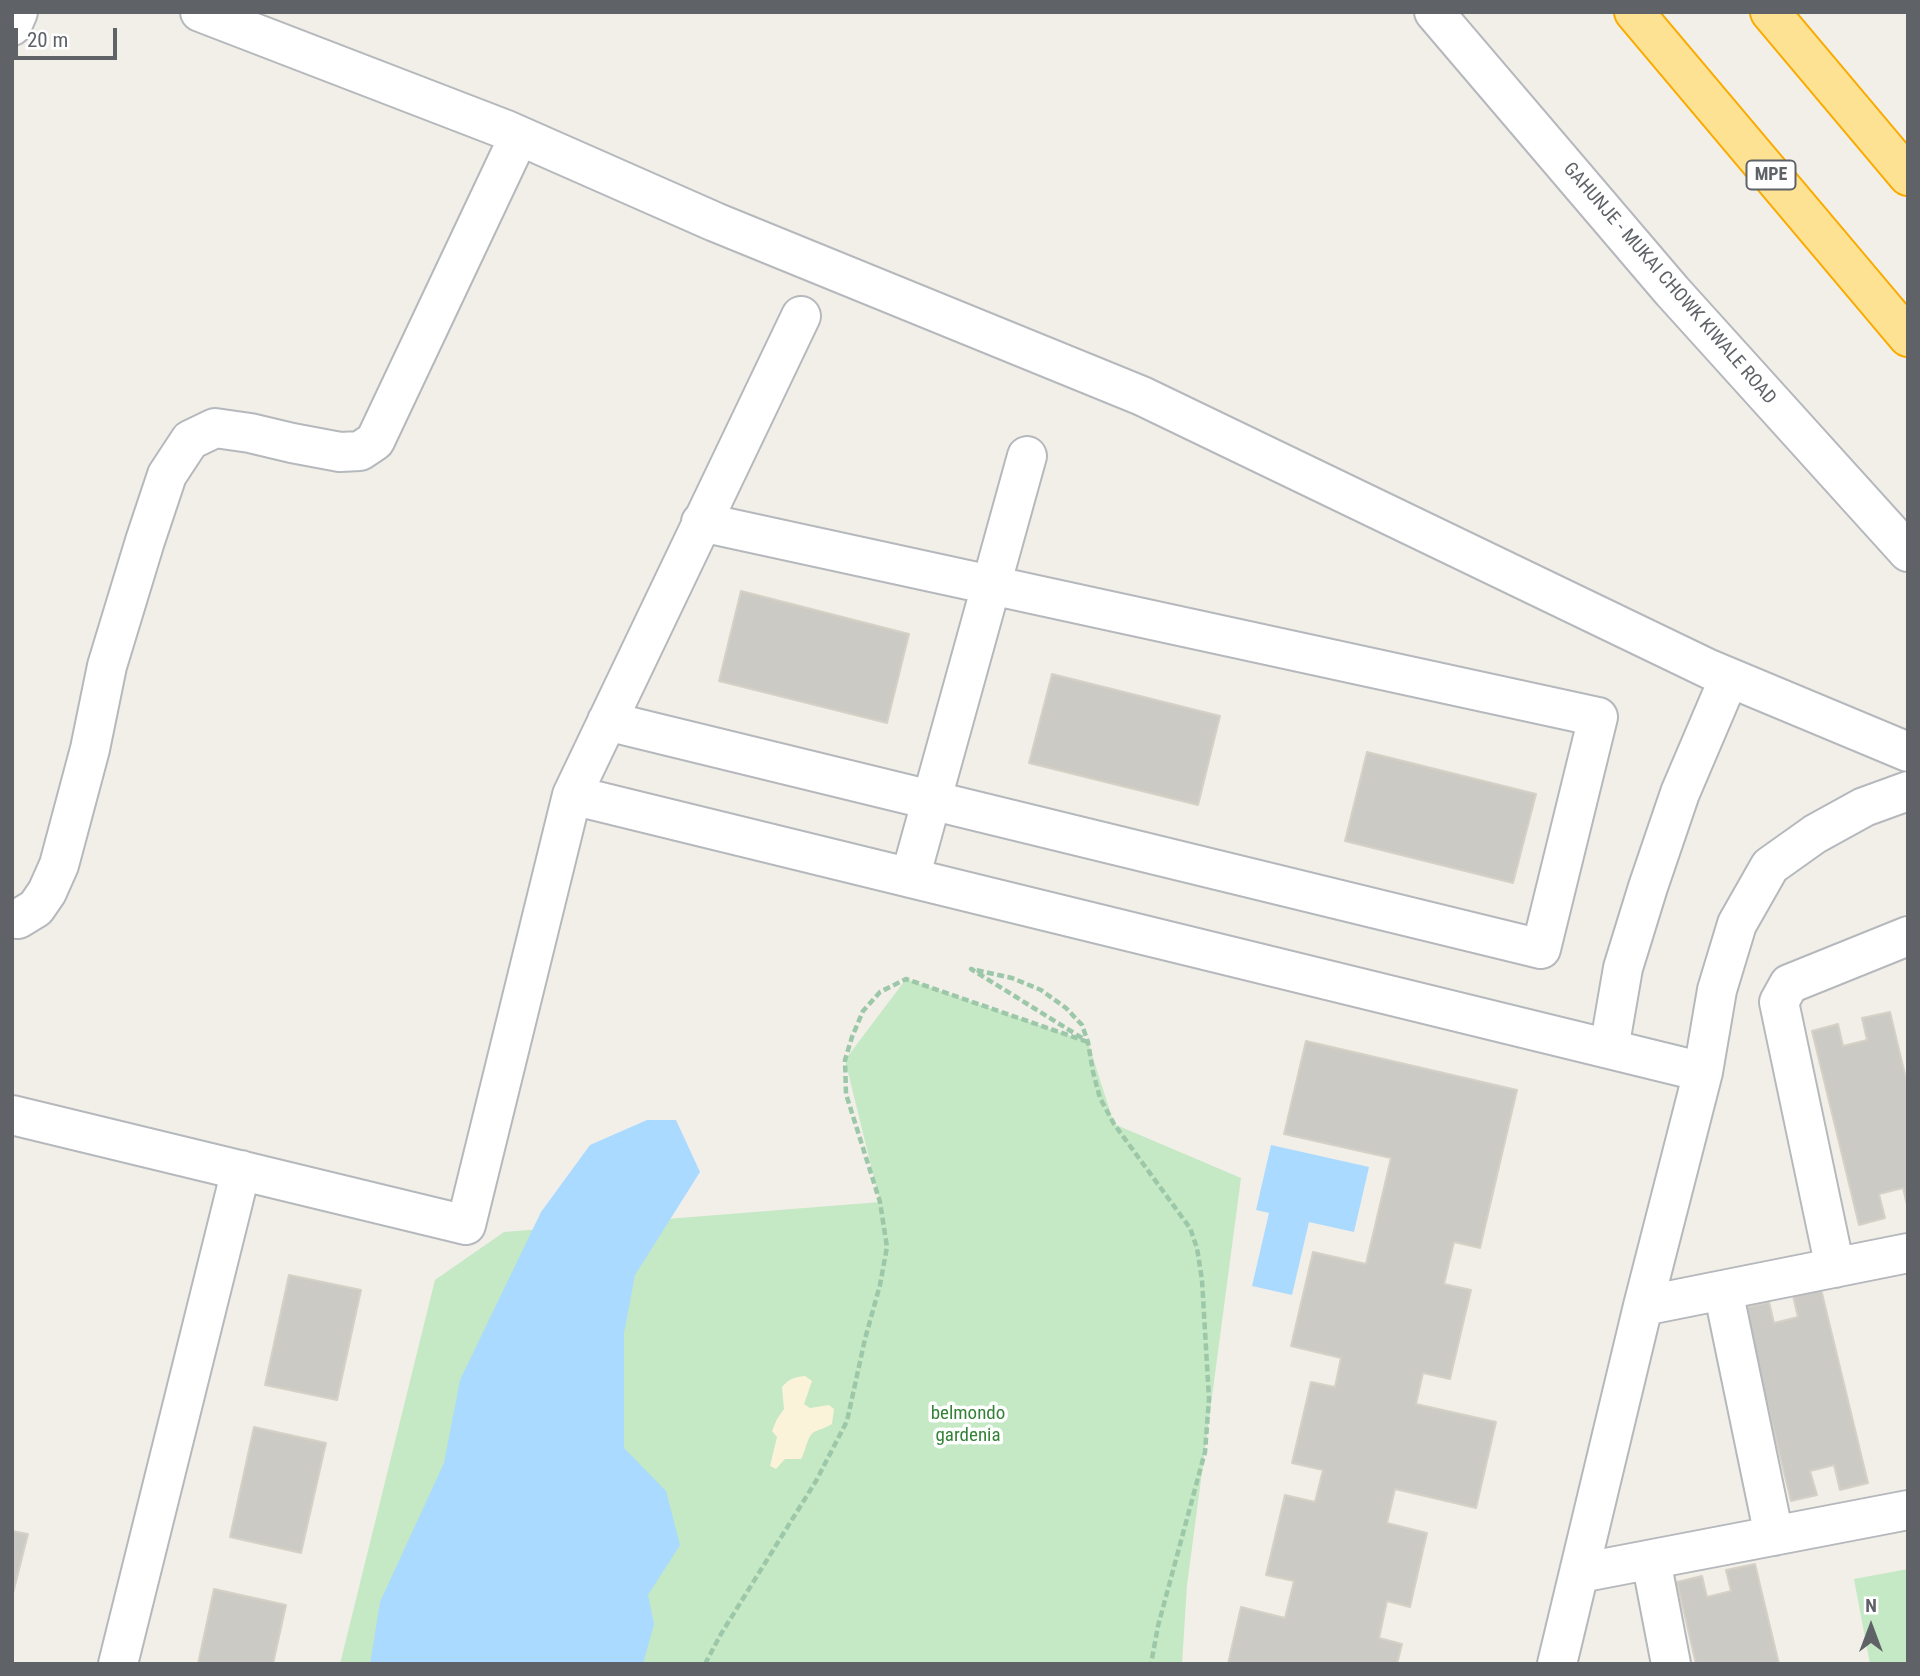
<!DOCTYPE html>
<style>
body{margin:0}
#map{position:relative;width:1920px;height:1676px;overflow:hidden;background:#f1efe8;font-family:"Roboto Condensed",sans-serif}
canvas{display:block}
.frame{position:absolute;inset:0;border:14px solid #5f6368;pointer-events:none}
.north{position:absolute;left:1836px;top:1592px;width:70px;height:70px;-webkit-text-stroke:5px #fff;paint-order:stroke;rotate:0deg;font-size:19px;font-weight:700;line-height:28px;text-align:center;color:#5f6368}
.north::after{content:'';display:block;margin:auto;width:24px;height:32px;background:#5f6368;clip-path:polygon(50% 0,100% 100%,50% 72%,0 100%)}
.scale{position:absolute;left:14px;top:28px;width:103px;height:32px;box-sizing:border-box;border:4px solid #5f6368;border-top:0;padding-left:9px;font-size:21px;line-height:24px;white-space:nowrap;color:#5f6368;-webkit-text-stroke:5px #fff;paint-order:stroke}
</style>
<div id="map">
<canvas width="1920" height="1676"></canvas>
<div class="frame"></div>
<div class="north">N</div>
<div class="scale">20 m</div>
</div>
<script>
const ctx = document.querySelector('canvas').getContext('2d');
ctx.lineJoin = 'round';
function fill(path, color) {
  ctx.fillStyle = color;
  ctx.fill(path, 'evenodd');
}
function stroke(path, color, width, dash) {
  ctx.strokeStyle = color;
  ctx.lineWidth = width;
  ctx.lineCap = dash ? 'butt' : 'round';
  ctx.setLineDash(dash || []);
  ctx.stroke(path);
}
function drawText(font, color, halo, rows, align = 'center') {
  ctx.font = font + ' "Roboto Condensed",sans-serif';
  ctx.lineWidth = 7;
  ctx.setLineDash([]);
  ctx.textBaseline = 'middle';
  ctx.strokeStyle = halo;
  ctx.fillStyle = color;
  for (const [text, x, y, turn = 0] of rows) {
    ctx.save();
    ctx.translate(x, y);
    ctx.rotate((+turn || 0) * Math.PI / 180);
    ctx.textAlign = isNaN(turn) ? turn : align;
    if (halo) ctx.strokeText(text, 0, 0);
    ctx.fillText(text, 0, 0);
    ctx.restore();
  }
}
fill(new Path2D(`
 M906 979 1088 1042 1114 1124 1241 1178 1187 1585 1182 1664H340L435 1280 504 1232 880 1202 845 1060Z
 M1908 1569V1664H1870L1854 1579Z`), '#c5e8c5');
fill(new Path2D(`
 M805 1376 812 1381 804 1404 810 1408 829 1405 834 1409 832 1424C826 1428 820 1429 814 1432 807 1436 806 1451 801 1459H785L776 1469 770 1466 777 1437 772 1431 777 1419 784 1409 782 1387C789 1379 794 1377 805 1376Z`), '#fbf3d9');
fill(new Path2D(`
 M647 1120H676L700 1172 635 1275 624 1333V1448L666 1491 680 1545 648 1595 654 1624 643 1664H370L380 1602 444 1463 460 1380 541 1212 590 1145Z
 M1271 1145 1369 1167 1354 1232 1309 1222 1292 1295 1252 1286 1269 1213 1256 1210Z`), '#aadaff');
const building = new Path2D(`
 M741 591 909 634 887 723 719 681Z
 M1052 674 1220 716 1198 805 1029 763Z
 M1367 752 1536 794 1513 883 1345 841Z
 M1890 1012 1908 1087V1209L1903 1188 1879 1194 1885 1218 1859 1225 1812 1031 1838 1024 1843 1046 1867 1040 1862 1018Z
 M1306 1041 1517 1090 1480 1248 1454 1242 1444 1284 1471 1290 1450 1379 1423 1373 1416 1404 1496 1422 1476 1508 1395 1489 1387 1523 1427 1533 1410 1607 1387 1601 1379 1638 1402 1644 1397 1664H1228L1241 1607 1285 1618 1294 1581 1266 1575 1285 1495 1315 1502 1323 1470 1292 1463 1311 1382 1335 1387 1341 1358 1291 1346 1313 1252 1366 1264 1391 1158 1284 1134Z
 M289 1275 361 1290 337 1400 265 1385Z
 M1821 1289 1868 1483 1840 1490 1834 1465 1810 1471 1817 1495 1791 1501 1744 1308 1769 1302 1774 1323 1798 1317 1793 1296Z
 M254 1427 326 1443 301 1553 230 1537Z
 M12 1531 28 1534 12 1597Z
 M1755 1564 1779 1664H1696L1677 1582 1702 1576 1707 1597 1731 1591 1726 1570Z
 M214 1589 286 1605 273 1664H198Z`);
fill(building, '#cccac5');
stroke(building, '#d6d1c6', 2);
const minor = new Path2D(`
 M200 12 504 129 715 222 1142 396 1709 669 1908 752
 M1434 12 1672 291 1908 552
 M12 26 18 12
 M607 721 1541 949 1598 717 701 522
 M572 795 801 316
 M910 878 1027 456
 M18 919 36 908 47 892 59 865 90 749 107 666 145 541 167 475 190 440 215 428 250 433 292 443 340 452 360 451 375 441 519 136
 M1609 1049 1623 968 1648 887 1680 793 1729 678
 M12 1115 466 1225 572 795 1703 1072
 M1835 1268 1779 1002 1789 984 1908 936
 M1723 1290 1774 1536
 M1643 1306 1908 1253
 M1651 1560 1671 1664
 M1580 1573 1908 1510
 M118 1664 241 1170
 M1557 1664 1643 1306 1703 1072 1717 990 1737 924 1770 866 1815 834 1864 807 1908 791`);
const highway = new Path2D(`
 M1634 12 1908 337
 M1770 12 1908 176`);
stroke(minor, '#b5b8bc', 42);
stroke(highway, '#f9ab00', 42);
stroke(new Path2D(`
 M1082 1038 971 969 1012 978 1041 990 1066 1008 1082 1025 1088 1042 1093 1072 1100 1098 1114 1124 1190 1228 1197 1248 1202 1280 1209 1399 1205 1452 1158 1626 1151 1664
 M705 1664 721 1634 816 1481 847 1421 865 1339 880 1285 887 1247 880 1202 846 1094 845 1060 852 1037 863 1011 880 992 906 979 1088 1042`), '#9cc7a9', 4.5, [7, 3.5]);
stroke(minor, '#fff', 38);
stroke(highway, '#fde293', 38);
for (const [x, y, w] of [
 [1771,175,49]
]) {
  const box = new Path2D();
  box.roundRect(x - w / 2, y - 14.5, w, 29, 5);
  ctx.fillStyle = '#fff';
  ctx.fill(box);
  stroke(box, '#5f6368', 2);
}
drawText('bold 18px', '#5f6368', null, [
 ["MPE",1771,175]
]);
drawText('19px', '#5f6368', '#fff', [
 ["GAHUNJE - MUKAI CHOWK KIWALE ROAD",1669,284,49]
]);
drawText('19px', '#348238', '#fff', [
 ["belmondo",968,1414],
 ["gardenia",968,1436]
]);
</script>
